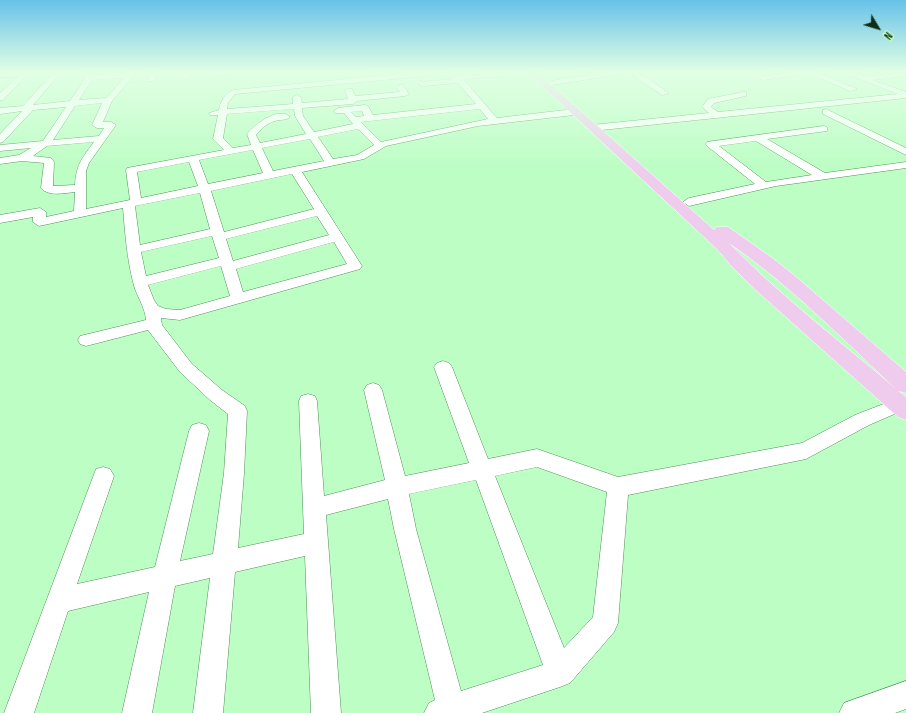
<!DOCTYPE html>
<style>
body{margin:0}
#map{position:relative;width:906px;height:713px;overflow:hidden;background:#bcfec4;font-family:"Sofia Sans Condensed",sans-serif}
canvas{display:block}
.north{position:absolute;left:858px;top:8px;width:40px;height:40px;-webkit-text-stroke:3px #bcfec4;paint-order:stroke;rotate:128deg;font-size:11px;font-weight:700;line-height:16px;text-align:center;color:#112b15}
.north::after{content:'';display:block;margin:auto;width:14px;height:18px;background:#112b15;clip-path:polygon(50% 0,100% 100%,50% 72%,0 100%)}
</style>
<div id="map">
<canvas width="906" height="713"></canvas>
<div class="north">N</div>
</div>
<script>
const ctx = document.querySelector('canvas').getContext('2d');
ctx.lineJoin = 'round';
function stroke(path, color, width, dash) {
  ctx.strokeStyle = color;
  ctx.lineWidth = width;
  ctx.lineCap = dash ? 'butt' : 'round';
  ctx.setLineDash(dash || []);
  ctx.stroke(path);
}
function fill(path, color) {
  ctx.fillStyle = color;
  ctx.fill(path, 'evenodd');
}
const minor = new Path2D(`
 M31 71 3 100H0V93L18 77H0V73Z
 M55 71H62L33 105 70 101 90 71H97L95 75 138 71 112 101 103 122H111L116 125 89 163 86 171V209L130 200 126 170 127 168 224 150 213 139 218 115H210L209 113 219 110C220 102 225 93 233 90L431 71H439L441 73 437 75 235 94 228 103 227 109 293 104V97L297 95 301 97 302 103 348 99 345 91 346 89H352L355 96 400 92 396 87 400 85H403L409 94 405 96 357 101 353 104 302 108 303 116 314 132 353 124 344 113H335L334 111 338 108 365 105 368 106 373 115 476 104 458 83 422 86 418 84 419 82 455 79 453 77 457 75 533 71 530 74 463 79 497 118 574 109 578 112 574 115 478 126 386 146 364 159 302 172 362 266 360 269 180 320 161 318 162 325 192 364 222 390 245 406 247 411 244 473 238 548 304 534 299 401 301 396 308 394 315 396 317 401 324 496 385 480 364 390 367 385 373 383 379 385 382 390 405 476 469 463 434 367 437 363 443 361 449 363 452 367 488 459 537 449 618 477 802 443 855 415 899 398 906 400V409L869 425 806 459 628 495 618 623 614 632 570 683 560 687 482 713H424L429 703 435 700 394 529 388 499 326 515 341 713H311L305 556 235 572 223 713H193L210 578 175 586 152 713H122L149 592 68 611 34 713H4L96 469 103 467 110 469 114 476 77 584 155 567 189 431 192 425 199 423 206 425 209 431 180 561 213 554 224 473 228 414 210 400 180 372 148 330 86 346 80 344 78 340 80 336 146 320C145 306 136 296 133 282 127 258 125 233 123 208L39 226 33 222V217L0 223V215L40 208 46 212V217L74 211 75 192C64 193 49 197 41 188L44 163 22 161 0 164V158L19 155 31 148 0 151V145L43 141 66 107 33 110 3 142 0 143V134L22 111 0 114V108L23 106ZM124 78 106 98 79 100 92 80ZM102 103 92 125 97 128H104L99 136 53 140 75 106ZM294 109 295 116 306 134 260 143 256 135C261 129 267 123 275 121 280 119 286 121 290 117 279 106 255 124 247 134L251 145 233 148 223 138 227 114ZM480 109 488 119 381 142 361 122ZM362 111 364 116 356 117 351 112ZM358 129 374 145 357 155 333 159 318 137ZM310 139 324 161 273 171 262 148ZM94 142C82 158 76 165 75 185L53 186 54 162 51 158 33 156 47 146ZM253 150 263 173 208 184 199 160ZM189 162 198 186 141 198 137 172ZM292 174 314 209 224 232 211 191ZM200 193 210 229 140 245 135 206ZM317 216 329 235 233 261 226 239ZM212 236 219 258 146 276 141 252ZM334 242 347 264 243 292 236 269ZM221 266 230 296 180 310 166 309 158 306 154 300 148 285ZM537 467 607 492 593 617 564 648 495 476ZM476 480 543 665 461 691 416 529 409 494Z
 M154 71H161L154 81H148L147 79Z
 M184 71H192L188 79 181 77Z
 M214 71H245L242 73 209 76 205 74Z
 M611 71H637L669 93 662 95 629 73 552 85 548 83 552 81Z
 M797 71H820L819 73 857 89 850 91 810 74 763 80 759 78 763 76Z
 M839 71H850L863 76 906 72V76L872 80 906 92V98L592 131 587 128 592 125 709 113 702 107 708 99 743 92H746V96L714 103 711 107 718 112 898 94Z
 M826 109 906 148V155L823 114V110Z
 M824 126 827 127V131L767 139 825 173 906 162V168L776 186 689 206 683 202 689 198 755 184 707 146 705 144 707 142ZM756 141 812 175 766 182 719 146Z
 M906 681V709L895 713H839L844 703Z`);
const major = new Path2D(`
 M526 71H536L714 230 716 227H728L771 257 795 276 906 372V393L898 391 906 397V420L898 417 758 292 733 268 718 250ZM729 243C790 285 842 338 896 389 840 341 780 296 729 243Z`);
stroke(minor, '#518f5a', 1);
stroke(major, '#fff', 1);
fill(minor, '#fff');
fill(major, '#efccee');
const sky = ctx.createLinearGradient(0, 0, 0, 171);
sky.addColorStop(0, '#67c2e9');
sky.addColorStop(0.42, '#e1ffe4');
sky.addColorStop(1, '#e1ffe400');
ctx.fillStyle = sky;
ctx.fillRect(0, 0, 906, 171);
</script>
